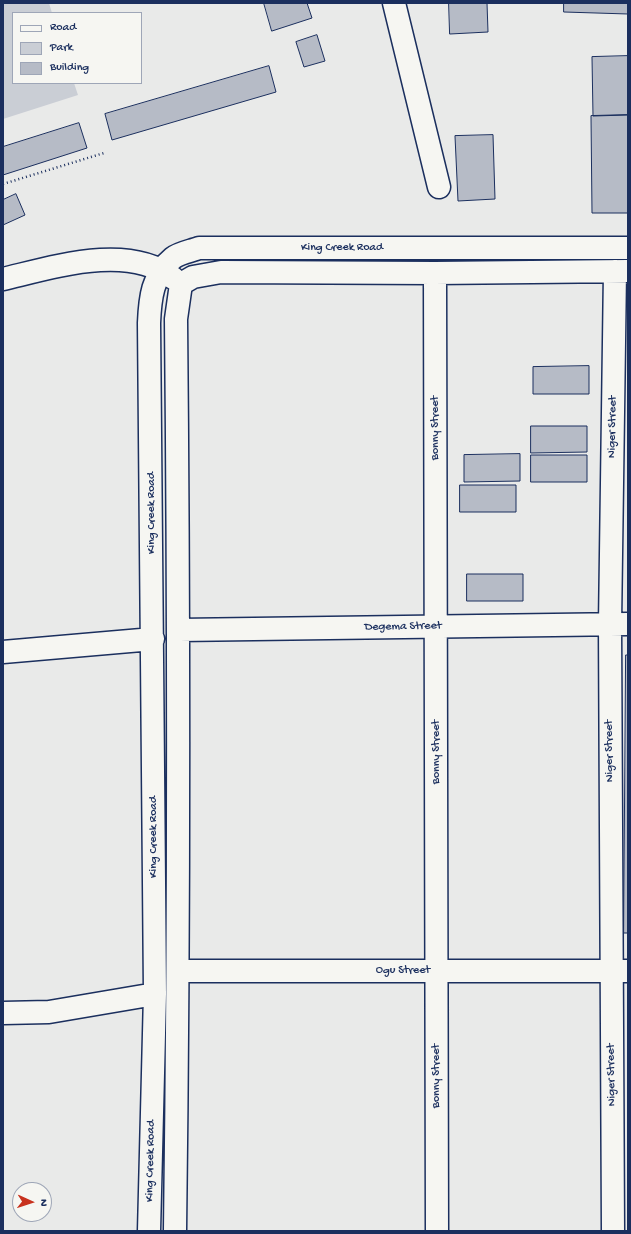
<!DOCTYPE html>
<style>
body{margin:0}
#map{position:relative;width:631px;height:1234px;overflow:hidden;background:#e9eae9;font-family:"Gochi Hand",sans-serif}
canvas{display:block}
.frame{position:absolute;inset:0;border:4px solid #1b2f5e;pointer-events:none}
.legend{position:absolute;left:12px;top:12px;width:130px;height:72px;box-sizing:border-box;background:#f6f6f2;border:1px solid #9ea6b7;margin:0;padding:5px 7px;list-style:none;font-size:12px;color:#1b2f5e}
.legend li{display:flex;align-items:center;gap:8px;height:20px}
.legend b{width:20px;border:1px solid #9ea6b7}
.north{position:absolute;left:12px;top:1182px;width:40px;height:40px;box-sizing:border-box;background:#f6f6f2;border:1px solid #9ea6b7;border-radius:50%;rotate:93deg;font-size:11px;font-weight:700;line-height:16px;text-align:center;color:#1b2f5e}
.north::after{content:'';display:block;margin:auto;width:14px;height:18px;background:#c8321e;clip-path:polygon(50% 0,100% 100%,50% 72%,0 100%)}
</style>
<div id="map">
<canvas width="631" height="1234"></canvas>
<div class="frame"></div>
<ul class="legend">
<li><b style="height:5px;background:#f6f6f2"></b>Road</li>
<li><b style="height:11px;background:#caced5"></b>Park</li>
<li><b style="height:11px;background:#b6bbc6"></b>Building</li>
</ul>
<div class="north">N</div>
</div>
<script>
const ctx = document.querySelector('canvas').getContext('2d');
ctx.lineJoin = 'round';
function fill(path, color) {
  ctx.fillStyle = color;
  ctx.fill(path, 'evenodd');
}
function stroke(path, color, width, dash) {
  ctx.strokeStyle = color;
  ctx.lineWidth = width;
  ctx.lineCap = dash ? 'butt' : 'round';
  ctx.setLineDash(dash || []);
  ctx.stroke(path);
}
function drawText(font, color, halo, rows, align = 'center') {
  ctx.font = font + ' "Gochi Hand",sans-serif';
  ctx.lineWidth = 3;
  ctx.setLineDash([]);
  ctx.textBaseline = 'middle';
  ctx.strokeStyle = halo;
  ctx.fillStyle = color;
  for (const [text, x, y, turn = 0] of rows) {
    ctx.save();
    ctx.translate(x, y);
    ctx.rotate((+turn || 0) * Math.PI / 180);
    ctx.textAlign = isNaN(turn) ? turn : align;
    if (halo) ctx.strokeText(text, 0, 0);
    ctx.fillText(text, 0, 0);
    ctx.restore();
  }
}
fill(new Path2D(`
 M3 3H49L52 13H13V83H74L78 95 3 119Z`), '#caced5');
const building = new Path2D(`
 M264 3H307L312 18 272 31Z
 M449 3H487L488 32 450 34Z
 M564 3H628V14L564 12Z
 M317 35 325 61 304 67 296 42Z
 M628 56V115L593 116 592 57Z
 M269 66 276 92 112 140 105 114Z
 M628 115V213H592L591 116Z
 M79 123 87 148 3 175V147Z
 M493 135 495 199 458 201 455 136Z
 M16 194 25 215 3 225V200Z
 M589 366V394H533V367Z
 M531 426H587V452L531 453Z
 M520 454V481L464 482V455Z
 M531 455H587V482H531Z
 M460 485H516V512H460Z
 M467 574H523V601H467Z
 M626 655H628V933H624Z`);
fill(building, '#b6bbc6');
stroke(building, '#1b2f5e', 1);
const minor = new Path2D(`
 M394 3 439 187
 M435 273 437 1231
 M3 279C54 267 128 243 173 278
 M179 630 628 624
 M3 652 153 639
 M178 971H628
 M3 1013 49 1012 155 994
 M149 1231 155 994 149 323C150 299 152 275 173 258 179 253 191 251 199 248H628
 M175 1231C179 927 179 623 176 319L181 284 193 277 221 272 435 273 628 271
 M613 1231 610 624 615 271`);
stroke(minor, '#1b2f5e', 25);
stroke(new Path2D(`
 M3 184 104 153`), '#1b2f5e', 2.5, [1, 3]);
stroke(minor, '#f6f6f2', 22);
drawText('12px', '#1b2f5e', '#f6f6f2', [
 ["King Creek Road",342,248],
 ["Niger Street",613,427,-89],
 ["Bonny Street",436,428,-90],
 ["King Creek Road",152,513,-90],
 ["Degema Street",403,627,-1],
 ["Niger Street",610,751,-90],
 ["Bonny Street",437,752,-90],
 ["King Creek Road",154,837,-90],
 ["Ogu Street",403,971],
 ["Niger Street",612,1075,-91],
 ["Bonny Street",437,1076,-90],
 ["King Creek Road",151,1161,-89]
]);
</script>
